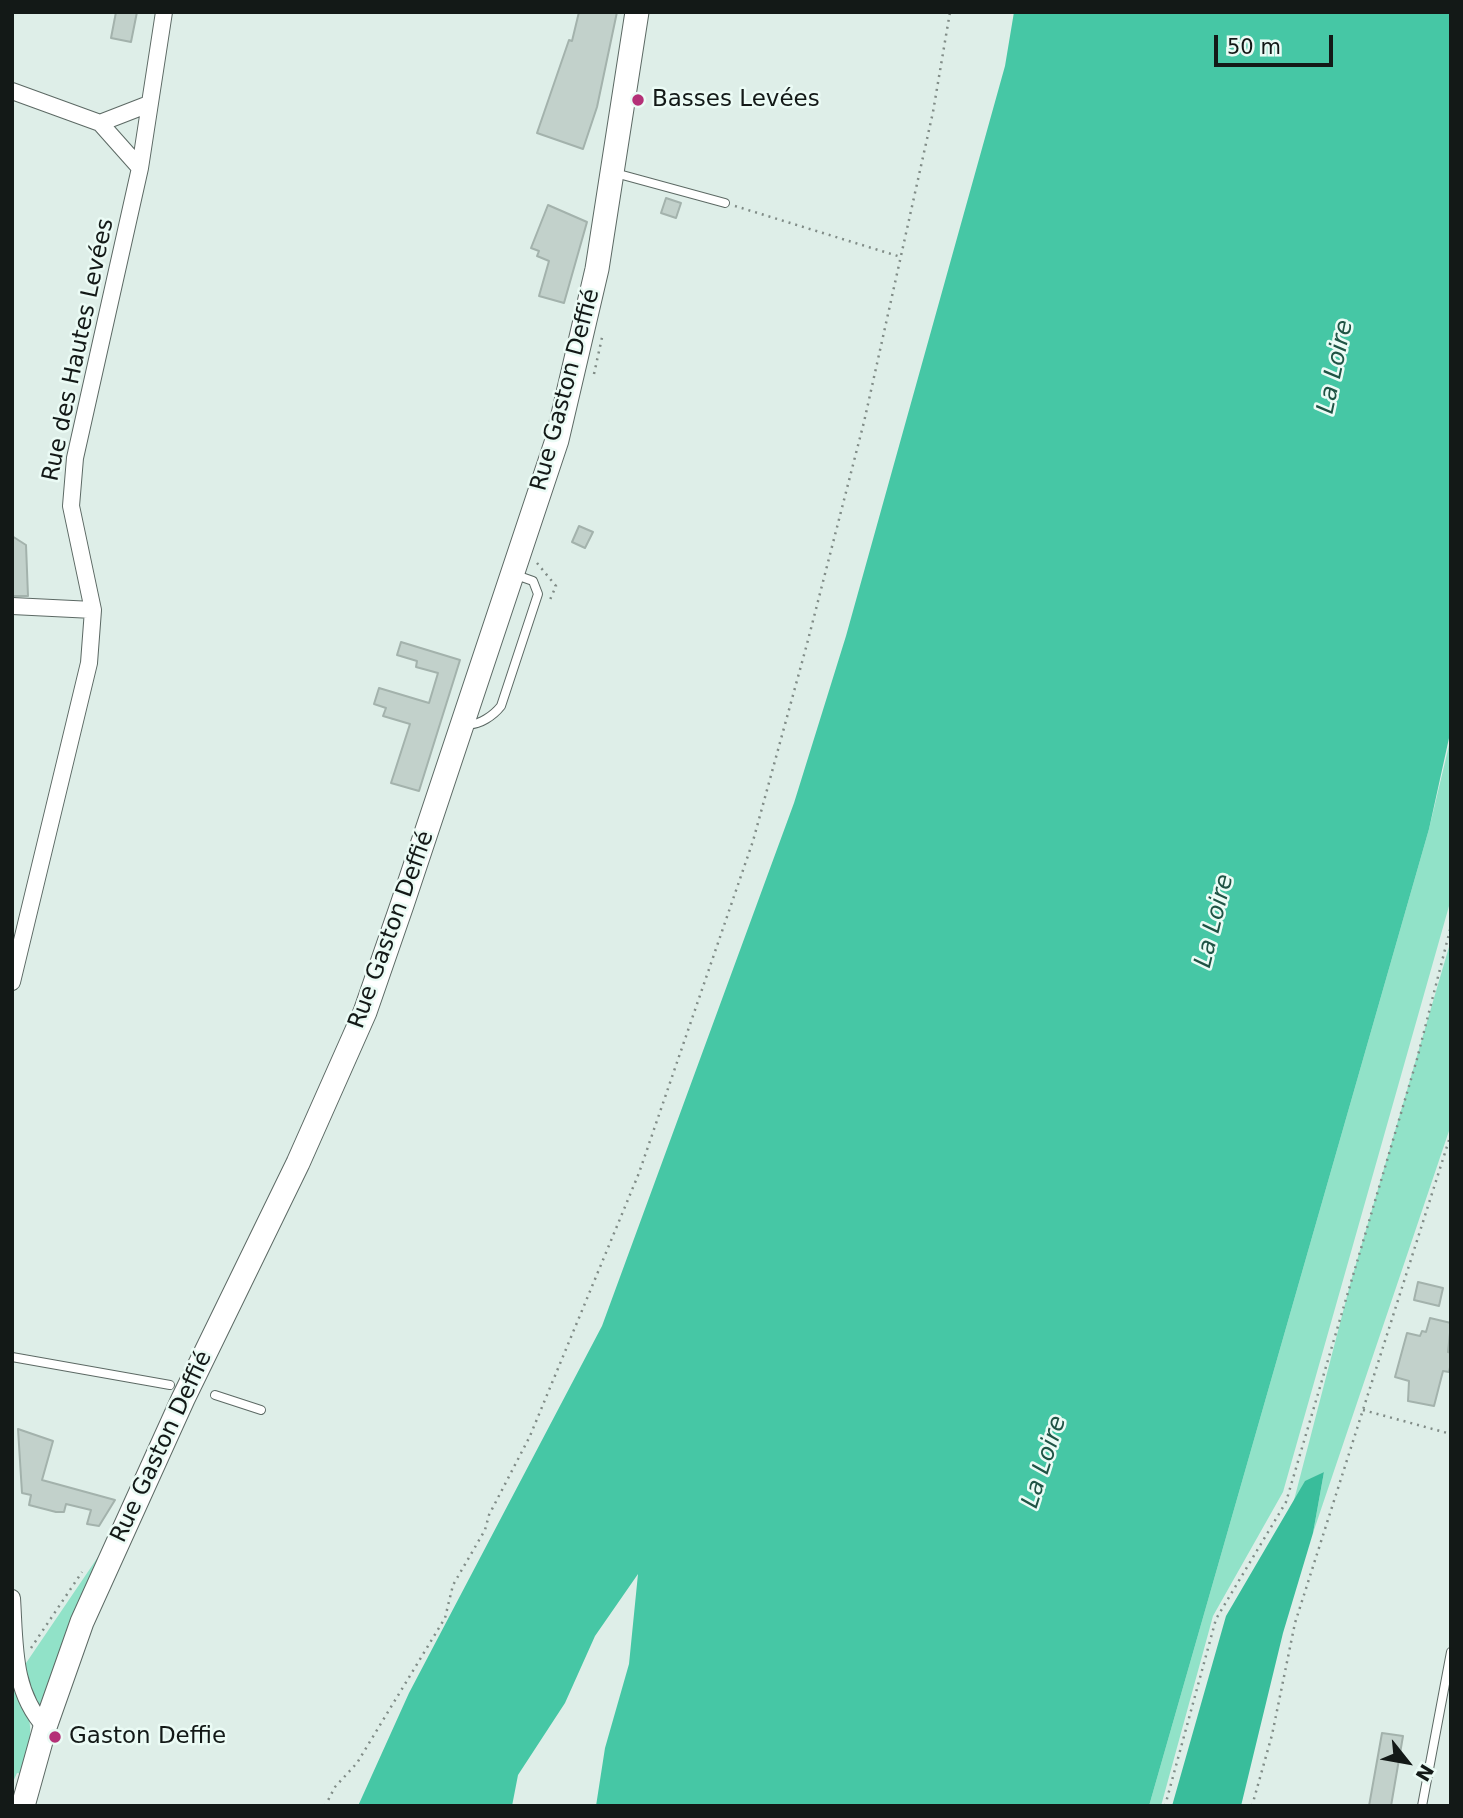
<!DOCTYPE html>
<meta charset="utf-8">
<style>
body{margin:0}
#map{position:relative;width:1463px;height:1818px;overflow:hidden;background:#deeee8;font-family:"DejaVu Sans",sans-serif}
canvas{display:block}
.frame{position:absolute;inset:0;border:14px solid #131917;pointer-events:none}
.north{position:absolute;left:1372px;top:1727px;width:70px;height:70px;-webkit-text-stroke:5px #ebfbf5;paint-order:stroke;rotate:121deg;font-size:19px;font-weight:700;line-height:28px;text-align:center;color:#131917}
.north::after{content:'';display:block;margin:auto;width:24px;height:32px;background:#131917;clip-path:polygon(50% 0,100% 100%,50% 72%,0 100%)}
.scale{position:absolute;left:1214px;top:35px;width:119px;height:32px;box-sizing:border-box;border:4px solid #131917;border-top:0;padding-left:9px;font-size:21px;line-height:24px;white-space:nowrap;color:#131917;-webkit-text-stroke:5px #ebfbf5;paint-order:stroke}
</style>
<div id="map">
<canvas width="1463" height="1818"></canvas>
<div class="frame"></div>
<div class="north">N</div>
<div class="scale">50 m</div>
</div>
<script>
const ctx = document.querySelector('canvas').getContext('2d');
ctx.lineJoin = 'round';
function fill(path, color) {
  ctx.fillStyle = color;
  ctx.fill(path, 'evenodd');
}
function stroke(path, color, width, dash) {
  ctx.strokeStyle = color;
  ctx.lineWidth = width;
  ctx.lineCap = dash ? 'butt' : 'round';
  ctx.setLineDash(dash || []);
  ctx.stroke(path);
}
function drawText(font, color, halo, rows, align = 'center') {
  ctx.font = font + ' "DejaVu Sans",sans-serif';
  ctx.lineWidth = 5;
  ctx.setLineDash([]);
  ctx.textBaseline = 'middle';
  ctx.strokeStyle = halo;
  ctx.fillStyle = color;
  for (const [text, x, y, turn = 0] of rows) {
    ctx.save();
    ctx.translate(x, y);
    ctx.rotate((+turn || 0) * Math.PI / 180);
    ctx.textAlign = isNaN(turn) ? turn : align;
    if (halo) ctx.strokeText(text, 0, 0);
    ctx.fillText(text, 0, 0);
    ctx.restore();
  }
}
fill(new Path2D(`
 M1451 737V899L1283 1492 1213 1616 1161 1806H1149L1429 829Z
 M1451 940V1125L1313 1533 1324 1472 1305 1482 1293 1504 1351 1281Z
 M100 1554 44 1708 40 1707 22 1669Z
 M15 1681C34 1725 34 1728 22 1774L17 1773 12 1784V1685Z`), '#91e2c8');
fill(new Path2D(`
 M1324 1472 1313 1533 1283 1633 1241 1806H1172L1226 1616 1305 1481Z`), '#39bd9b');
fill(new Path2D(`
 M1014 12H1451V729L1429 829 1149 1806H596L605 1748 629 1664 638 1574 595 1636 565 1703 518 1775 512 1806H358L409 1693 602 1326 794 803 846 636 1005 66Z`), '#46c7a5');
const building = new Path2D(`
 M116 12H137L131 42 111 38Z
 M579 12H617L597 107 583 149 537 133 569 40 572 41Z
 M666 198 681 203 676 218 661 213Z
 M548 205 587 222 564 303 539 296 549 261 537 256 539 251 531 248Z
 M579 526 593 532 585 548 572 542Z
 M12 536 26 545 28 596H12Z
 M401 642 460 660 419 791 391 783 410 724 383 716 386 708 374 704 379 688 429 703 438 673 416 667 417 661 397 655Z
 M1418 1282 1443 1288 1439 1306 1414 1300Z
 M1430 1318 1451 1323 1448 1352 1451 1353V1363L1449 1372 1443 1371 1434 1406 1408 1401 1409 1381 1395 1377 1407 1333 1420 1336 1422 1331 1426 1332Z
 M18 1429 53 1441 42 1480 115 1500 99 1526 87 1524 91 1510 66 1504 64 1512H56L29 1505 31 1495 22 1493Z
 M1382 1733 1403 1736 1391 1806H1369Z`);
fill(building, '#c2d1cb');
stroke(building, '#a3b2ac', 2);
const service = new Path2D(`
 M615 173 725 203
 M467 724C479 726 494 715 501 706L538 594 533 581 516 575
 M12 1357 170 1385
 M215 1395 261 1410
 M1422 1806 1451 1652`);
const minor = new Path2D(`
 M12 91 100 123 140 168
 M100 123 149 104
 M12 606 93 610
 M12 982 89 663 93 610 71 506 75 458 140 168 164 12
 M12 1598C15 1644 12 1691 45 1727`);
const secondary = new Path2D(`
 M23 1806 45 1727 82 1622 183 1399 298 1163 365 1012 402 905 557 440 597 269 637 12`);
stroke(service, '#5c6964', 10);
stroke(minor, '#5c6964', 18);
stroke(secondary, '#5c6964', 25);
stroke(new Path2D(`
 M735 206 901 257
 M594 374 603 333
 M537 563 556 586 549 602
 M1363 1410 1451 1434
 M31 1648 82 1572
 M325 1806 335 1787 357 1763 445 1618 453 1585 485 1530 489 1515 530 1436 639 1173 753 841 807 644 864 422 933 112 950 12
 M1165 1806 1216 1619 1286 1502 1417 1059 1451 926
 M1252 1806 1272 1735 1295 1623 1451 1134`), '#808c87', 2.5, [2, 5]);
stroke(service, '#fff', 8);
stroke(minor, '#fff', 16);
stroke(secondary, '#fff', 23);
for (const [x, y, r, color] of [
 [638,100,7,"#b43077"],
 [55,1737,7,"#b43077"]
]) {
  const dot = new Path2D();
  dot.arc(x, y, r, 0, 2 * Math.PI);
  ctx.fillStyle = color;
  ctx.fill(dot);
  stroke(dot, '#ebfbf5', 2.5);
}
drawText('23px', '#131917', '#ebfbf5', [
 ["Basses Levées",652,100],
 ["Gaston Deffie",69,1737]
], 'left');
drawText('23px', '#131917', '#ebfbf5', [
 ["Rue des Hautes Levées",79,350,-78],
 ["Rue Gaston Deffié",566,390,-75],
 ["Rue Gaston Deffié",392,930,-70],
 ["Rue Gaston Deffié",162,1447,-65]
]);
drawText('italic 24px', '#1f5344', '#ebfbf5', [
 ["La Loire",1336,367,-78],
 ["La Loire",1215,921,-76],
 ["La Loire",1045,1462,-72]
]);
</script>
